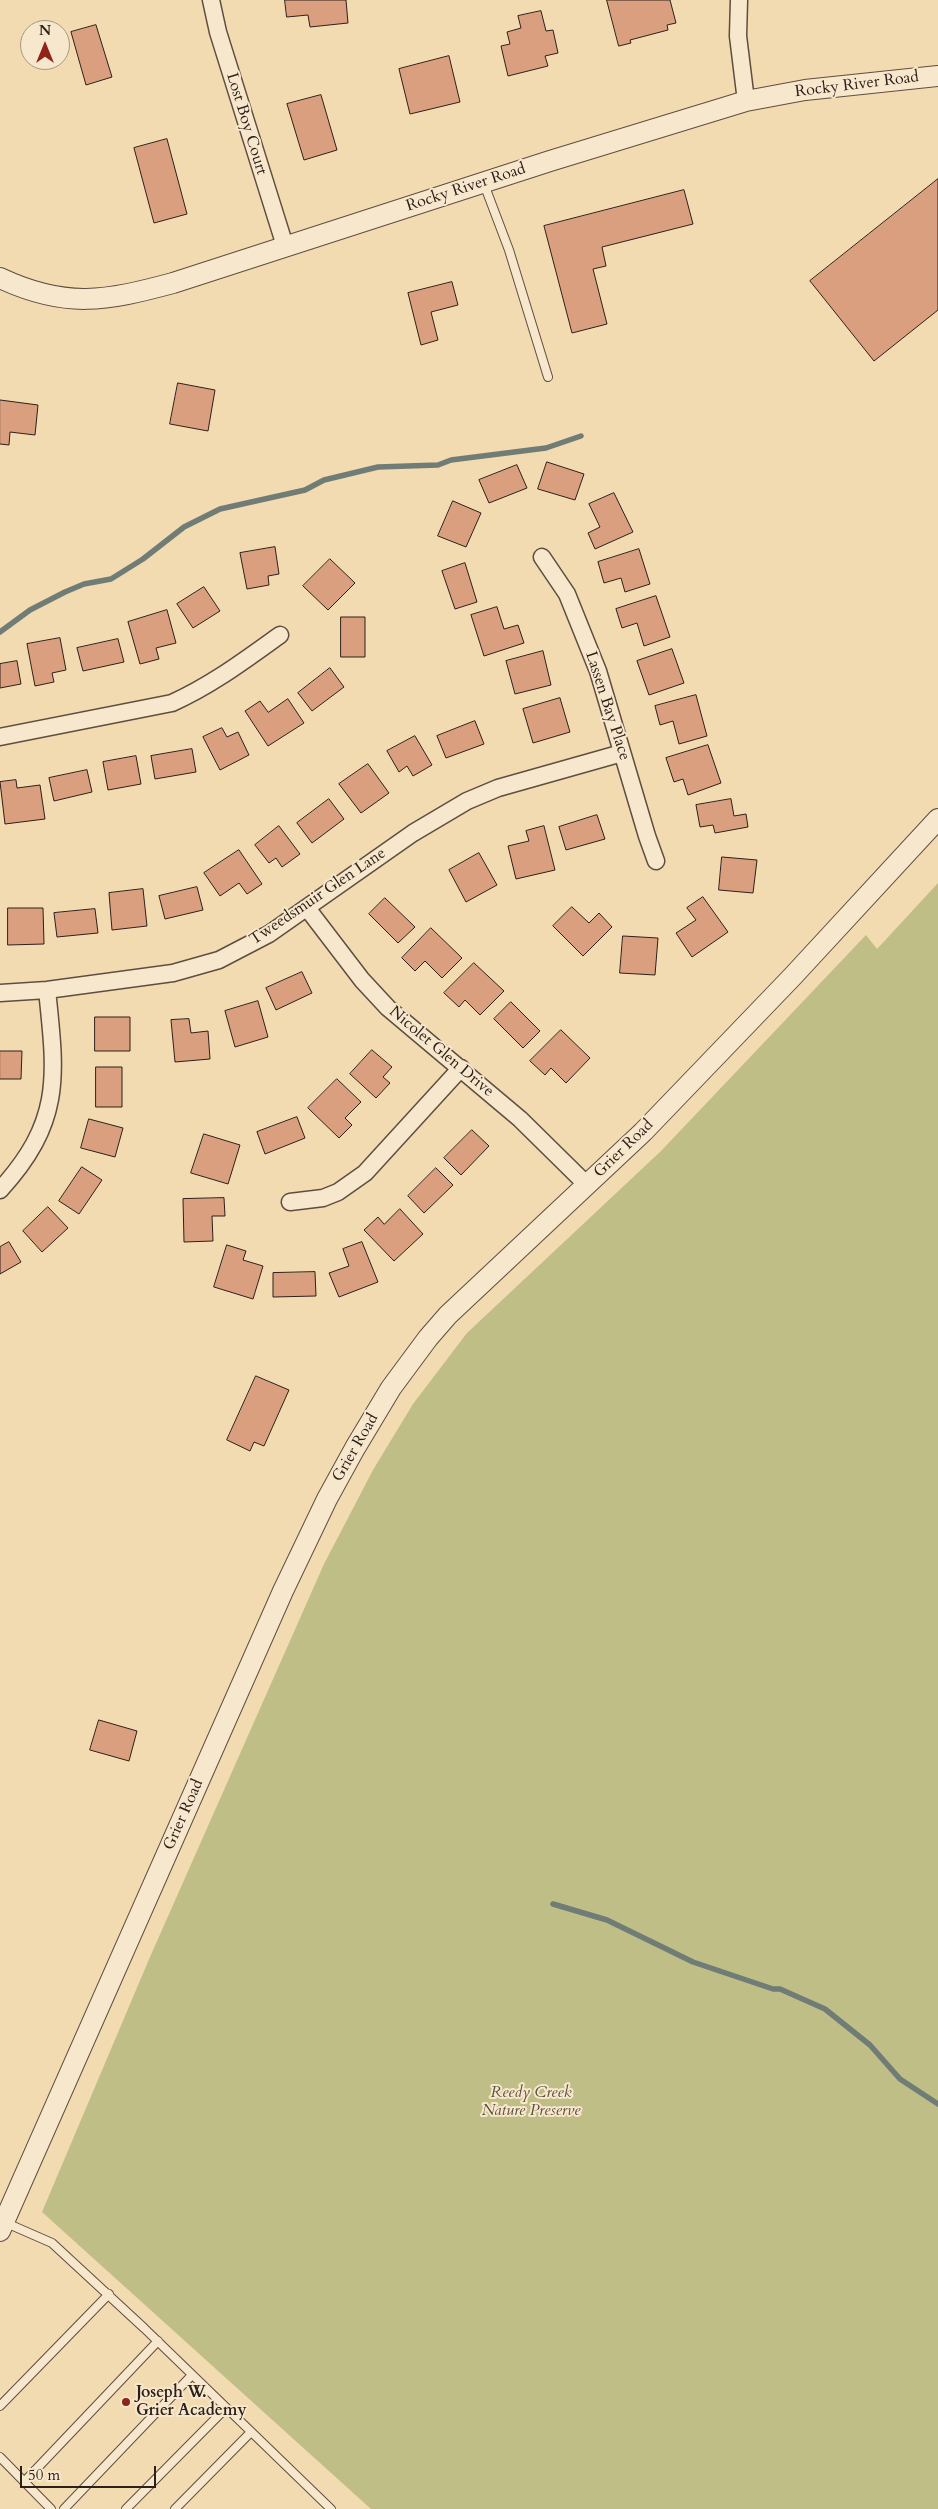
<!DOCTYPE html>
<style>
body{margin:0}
#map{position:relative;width:938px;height:2509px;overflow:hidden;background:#f2dab1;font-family:Cardo,serif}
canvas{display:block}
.north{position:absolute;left:20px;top:20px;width:50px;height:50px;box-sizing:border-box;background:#f7e7cc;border:1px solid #a69785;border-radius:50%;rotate:0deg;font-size:14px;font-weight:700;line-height:20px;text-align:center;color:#2d201b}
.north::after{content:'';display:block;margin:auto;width:18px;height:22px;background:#8f2418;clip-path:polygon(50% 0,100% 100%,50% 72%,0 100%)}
.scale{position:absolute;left:20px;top:2466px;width:136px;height:22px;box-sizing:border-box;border:2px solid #2d201b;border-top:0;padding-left:6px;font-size:15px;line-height:18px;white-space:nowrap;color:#2d201b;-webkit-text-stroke:4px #f7e7cc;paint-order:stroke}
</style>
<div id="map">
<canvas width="938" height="2509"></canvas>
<div class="north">N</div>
<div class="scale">50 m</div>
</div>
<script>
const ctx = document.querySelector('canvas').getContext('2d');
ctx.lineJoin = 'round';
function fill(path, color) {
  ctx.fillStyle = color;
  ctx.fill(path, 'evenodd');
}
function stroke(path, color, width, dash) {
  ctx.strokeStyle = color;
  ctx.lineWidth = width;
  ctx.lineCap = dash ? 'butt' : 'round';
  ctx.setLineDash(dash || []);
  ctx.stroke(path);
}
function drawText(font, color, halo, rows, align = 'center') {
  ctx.font = font + ' Cardo,serif';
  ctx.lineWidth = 4;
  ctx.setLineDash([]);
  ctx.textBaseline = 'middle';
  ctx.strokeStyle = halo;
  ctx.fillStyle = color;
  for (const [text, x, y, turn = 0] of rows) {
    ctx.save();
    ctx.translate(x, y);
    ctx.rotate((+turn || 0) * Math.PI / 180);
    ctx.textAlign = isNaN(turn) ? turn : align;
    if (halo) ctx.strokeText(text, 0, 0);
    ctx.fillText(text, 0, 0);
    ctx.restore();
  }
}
fill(new Path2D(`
 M938 883V2509H371L42 2212 150 1957 324 1564 373 1470 413 1404 467 1333 661 1151 866 935 877 949Z`), '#c0be87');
stroke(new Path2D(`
 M0 632 30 610 65 592 84 584 111 579 143 559 184 527 220 509 305 490 324 480 378 467 438 465 451 460 546 448 581 436
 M553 1904 607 1920 693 1962 773 1989H780L825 2009 870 2045 900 2079 938 2104`), '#707c76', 5.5);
const building = new Path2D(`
 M285 0H346L348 23 310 27 308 15 287 17Z
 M607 0H670L676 23 667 25 668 30 630 40 631 43 619 46Z
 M541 11 546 31 553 30 558 53 545 56 548 66 508 76 501 46 510 44 507 32 521 28 518 16Z
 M96 25 112 77 86 85 71 32Z
 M449 56 460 102 410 114 399 69Z
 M321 95 337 150 304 160 287 104Z
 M167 139 187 214 154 223 134 148Z
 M938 179V310L874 361 810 281Z
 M684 190 693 224 602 247 606 266 593 269 607 324 572 333 544 226Z
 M452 282 458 305 431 312 438 340 421 345 408 293Z
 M178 383 215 390 208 431 170 424Z
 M0 400 38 405 35 435 10 432 9 445 0 444Z
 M547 462 584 474 575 500 538 489Z
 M517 465 527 488 489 503 479 480Z
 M614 493 633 532 595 549 588 533 600 527 589 504Z
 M453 501 481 513 466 547 438 536Z
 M275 547 279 574 268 576 269 585 247 589 240 553Z
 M639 549 650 584 625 592 621 578 604 583 598 562Z
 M330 559 355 583 328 610 303 586Z
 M465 563 477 602 455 609 442 571Z
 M204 587 220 611 193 628 177 604Z
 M656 596 670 637 644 646 637 623 622 628 616 609Z
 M497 607 504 629 518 625 524 643 484 656 471 615Z
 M167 610 176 643 156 648 159 659 140 664 128 622Z
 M341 617H365V657H341Z
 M60 638 66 670 52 673 54 682 35 686 27 644Z
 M118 639 124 662 83 671 77 648Z
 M672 649 684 683 649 695 637 661Z
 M543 651 551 685 515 694 506 661Z
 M17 661 21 684 0 688V664Z
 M330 668 344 687 312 711 298 693Z
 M696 695 707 736 679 744 673 721 660 725 655 706Z
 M560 698 570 732 533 743 523 709Z
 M288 699 304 723 268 746 245 711 260 701 268 712Z
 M475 721 484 744 446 758 437 736Z
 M222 728 227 737 238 732 249 755 220 770 203 737Z
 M415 736 432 765 413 776 407 766 399 772 387 751Z
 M708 745 721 783 688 795 683 779 674 782 666 758Z
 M192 749 196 772 155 779 151 756Z
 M136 756 141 784 108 790 103 762Z
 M368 764 389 793 361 813 339 784Z
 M87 770 92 792 54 801 49 778Z
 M16 780 17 788 40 785 45 819 5 824 0 782Z
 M329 799 344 819 312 843 297 823Z
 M731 799 734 816 746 814 748 827 715 833 713 825 700 827 696 805Z
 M597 815 605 839 566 850 559 827Z
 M279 826 300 854 282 867 276 858 269 863 255 845Z
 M544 826 555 870 516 879 508 846 529 841 526 831Z
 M239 850 262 884 247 894 239 883 220 896 204 873Z
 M479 853 497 885 466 902 449 870Z
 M722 857 757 860 753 893 719 890Z
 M197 887 203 910 165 919 159 896Z
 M143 889 147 926 112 930 109 893Z
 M703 897 728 932 692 957 676 933 696 920 687 908Z
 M385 898 415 927 398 943 369 914Z
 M572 907 589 923 599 913 612 927 583 956 553 926Z
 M8 908H43L44 944 8 945Z
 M95 909 98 933 57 937 54 913Z
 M431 928 462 958 442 978 425 961 415 971 402 958Z
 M623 936 658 938 655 975 620 973Z
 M474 963 504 991 480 1015 465 1000 459 1007 444 993Z
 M302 972 312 993 276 1010 266 988Z
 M258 1001 268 1037 235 1047 225 1011Z
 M511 1002 540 1031 523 1048 494 1019Z
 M95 1017H130V1051H95Z
 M189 1019 191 1033 208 1031 210 1059 175 1062 171 1020Z
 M561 1030 590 1058 566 1083 551 1068 545 1075 530 1061Z
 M372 1050 392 1067 383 1077 390 1083 376 1098 350 1074Z
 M0 1051H22L21 1079H0Z
 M96 1067H122V1107H96Z
 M337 1079 361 1102 345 1118 352 1125 339 1138 308 1108Z
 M297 1117 305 1138 265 1154 257 1132Z
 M89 1119 123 1128 115 1157 81 1148Z
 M472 1130 489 1146 461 1175 444 1158Z
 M204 1134 240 1145 228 1184 191 1173Z
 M82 1167 102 1180 79 1214 59 1201Z
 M436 1168 453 1185 424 1213 408 1196Z
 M224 1198 225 1216H212L213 1241 184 1242 183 1199Z
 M48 1207 68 1228 42 1252 23 1231Z
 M400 1209 423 1234 394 1261 364 1230 378 1217 384 1224Z
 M9 1242 21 1262 0 1274V1247Z
 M362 1242 378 1282 339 1297 329 1273 349 1266 343 1249Z
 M227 1245 246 1251 243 1260 263 1266 253 1299 214 1287Z
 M315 1272 316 1296 273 1297V1273Z
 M256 1376 289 1390 264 1446 254 1442 250 1451 227 1440Z
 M99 1720 137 1731 129 1761 90 1750Z`);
fill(building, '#da9f7e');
stroke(building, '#2d201b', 1);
const service = new Path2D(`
 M484 184 509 250 548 377
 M4 2222 52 2243 144 2328 331 2509
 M0 2406 109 2294
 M0 2457 51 2509
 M24 2482 158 2341
 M64 2509 192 2375
 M126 2509 226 2408
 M175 2509 251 2432`);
const minor = new Path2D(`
 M211 0 218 32 285 246
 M739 0 738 36 746 101
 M542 557 567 594 598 671 647 836 656 861
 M0 737 172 703C212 685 245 660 280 635
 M307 908 362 980 388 1008 520 1119 587 1185
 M0 993 47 990 173 973 219 960 269 934 413 833 467 801 498 788 622 753
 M0 1190C63 1121 56 1076 47 990
 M290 1202 323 1198 338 1192 365 1173 461 1068`);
const tertiary = new Path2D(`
 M0 278C66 309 106 301 173 283L550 161 746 101 805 90 938 76
 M0 2231 283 1591 327 1499 355 1448 391 1388 428 1338 448 1315 643 1132 793 976 938 819`);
stroke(service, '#5e4e40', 10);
stroke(minor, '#5e4e40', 19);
stroke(tertiary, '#5e4e40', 22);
stroke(service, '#f7e7cc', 8);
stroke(minor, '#f7e7cc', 16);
stroke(tertiary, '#f7e7cc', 20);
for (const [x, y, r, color] of [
 [126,2402,5,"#8f2418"]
]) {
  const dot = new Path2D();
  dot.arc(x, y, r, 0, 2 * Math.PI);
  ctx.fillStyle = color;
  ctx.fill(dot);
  stroke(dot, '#f7e7cc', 2);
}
drawText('16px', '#2d201b', '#f7e7cc', [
 ["Rocky River Road",857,85,-7],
 ["Lost Boy Court",246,124,73],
 ["Rocky River Road",466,188,-18],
 ["Lassen Bay Place",607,706,72],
 ["Tweedsmuir Glen Lane",318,897,-34],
 ["Nicolet Glen Drive",441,1052,40],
 ["Grier Road",624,1149,-44],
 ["Grier Road",356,1448,-60],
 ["Grier Road",184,1815,-66]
]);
drawText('italic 16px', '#594f3b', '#f7e7cc', [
 ["Reedy Creek",531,2093],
 ["Nature Preserve",531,2111]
]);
drawText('bold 16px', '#2d201b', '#f7e7cc', [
 ["Joseph W.",136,2393],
 ["Grier Academy",136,2411]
], 'left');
</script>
